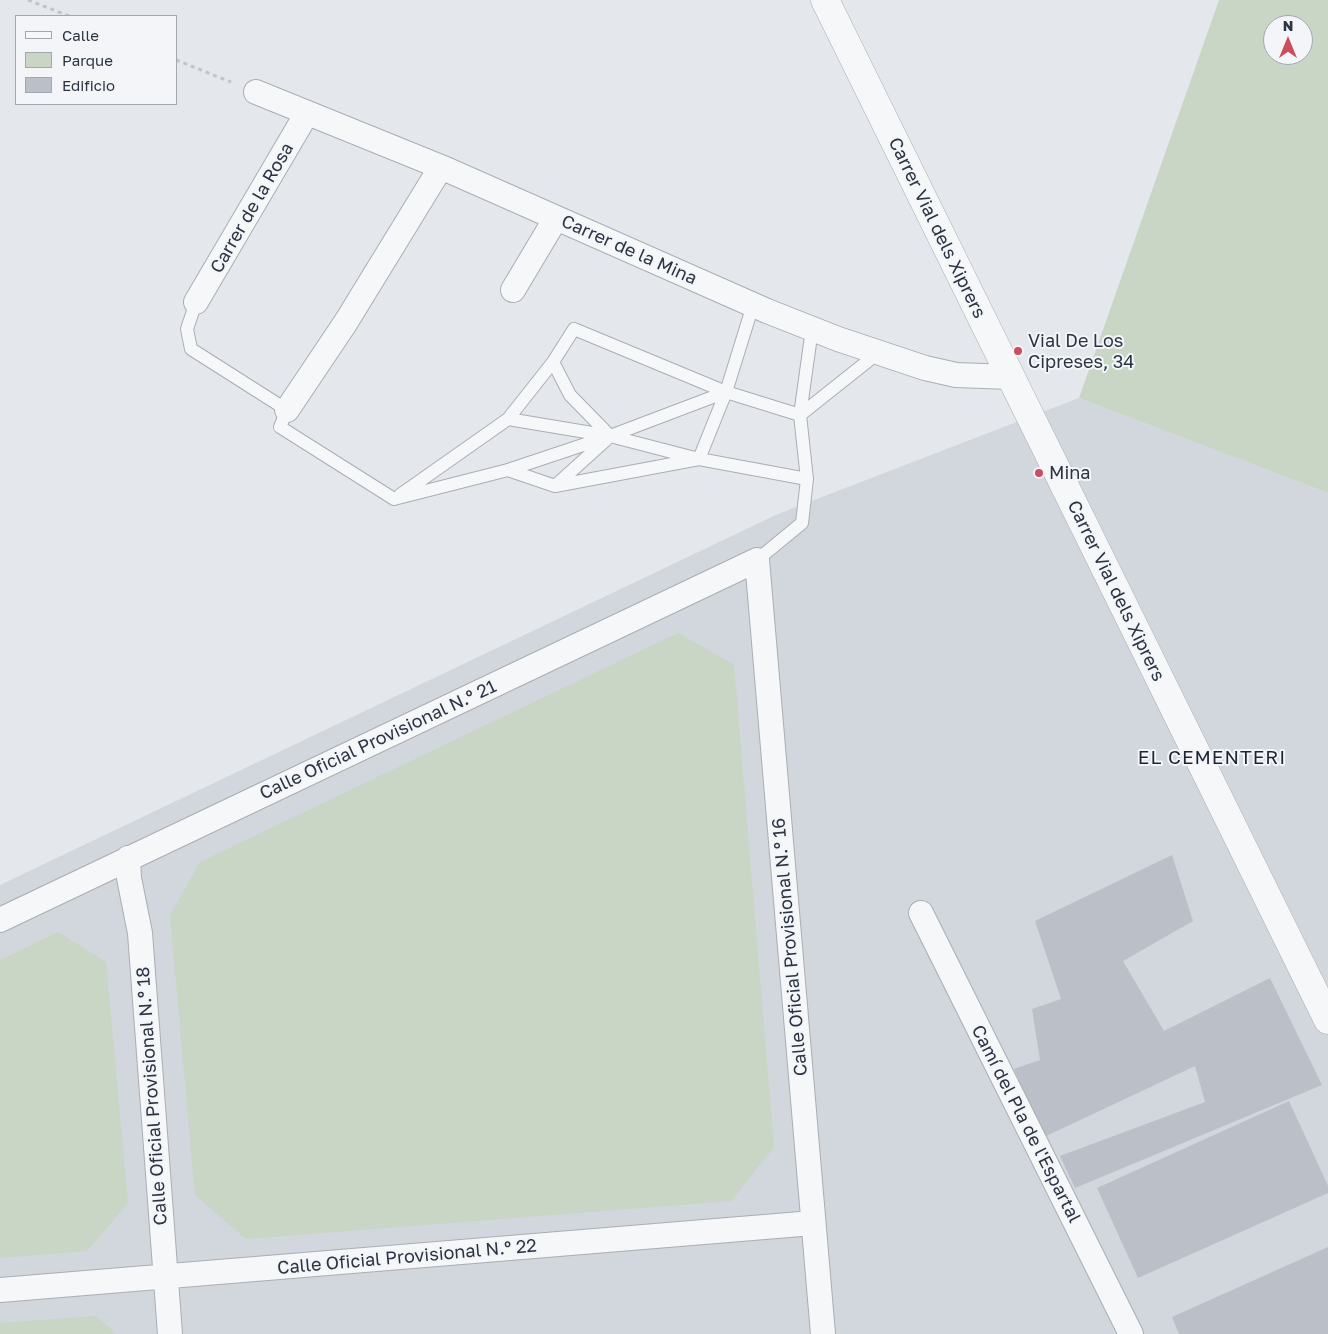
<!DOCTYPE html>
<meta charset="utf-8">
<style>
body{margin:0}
#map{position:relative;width:1328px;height:1334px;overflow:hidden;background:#e4e7eb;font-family:"Golos Text",sans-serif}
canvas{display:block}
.legend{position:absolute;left:15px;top:15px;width:162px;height:90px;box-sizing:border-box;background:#f3f5f8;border:1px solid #a3a8b0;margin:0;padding:6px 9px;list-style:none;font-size:15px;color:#2b3443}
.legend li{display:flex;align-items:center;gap:10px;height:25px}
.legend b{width:25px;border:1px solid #a3a8b0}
.north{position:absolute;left:1263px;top:15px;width:50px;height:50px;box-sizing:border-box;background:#f3f5f8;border:1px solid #a3a8b0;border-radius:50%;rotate:0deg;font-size:14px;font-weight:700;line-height:20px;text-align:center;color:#2b3443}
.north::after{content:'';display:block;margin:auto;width:18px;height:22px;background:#cc4d5e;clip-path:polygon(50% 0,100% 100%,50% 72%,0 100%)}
</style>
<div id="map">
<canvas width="1328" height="1334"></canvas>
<ul class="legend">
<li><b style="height:6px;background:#f6f7f9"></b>Calle</li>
<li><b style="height:14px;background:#c9d5c5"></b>Parque</li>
<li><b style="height:14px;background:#bbc0c8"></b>Edificio</li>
</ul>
<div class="north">N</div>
</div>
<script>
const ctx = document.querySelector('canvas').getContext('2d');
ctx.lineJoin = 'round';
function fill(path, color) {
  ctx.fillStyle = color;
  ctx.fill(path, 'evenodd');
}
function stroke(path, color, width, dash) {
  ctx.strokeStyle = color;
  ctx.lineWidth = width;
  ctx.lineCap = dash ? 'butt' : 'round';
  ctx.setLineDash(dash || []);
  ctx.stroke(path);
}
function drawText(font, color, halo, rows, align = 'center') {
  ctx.font = font + ' "Golos Text",sans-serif';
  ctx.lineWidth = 4;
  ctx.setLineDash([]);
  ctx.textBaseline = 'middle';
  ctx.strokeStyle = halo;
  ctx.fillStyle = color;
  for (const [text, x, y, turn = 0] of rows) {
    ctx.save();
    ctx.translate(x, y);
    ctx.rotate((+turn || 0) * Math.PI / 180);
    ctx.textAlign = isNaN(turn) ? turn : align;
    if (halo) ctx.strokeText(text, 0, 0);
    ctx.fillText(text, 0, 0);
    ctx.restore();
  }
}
fill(new Path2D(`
 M1079 398 1328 493V1334H0V885L778 514Z`), '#d2d6dd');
fill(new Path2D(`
 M1219 0H1328V493L1079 398ZM1273 25H1303V55H1273Z
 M678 633 734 665 774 1147 731 1201 246 1239 195 1195 170 915 200 862Z
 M58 932 106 962 128 1203 87 1251 0 1258V960Z
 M96 1316 116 1334H0V1323Z`), '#c9d5c5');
fill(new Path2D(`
 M1172 855 1193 921 1123 961 1164 1031 1270 978 1322 1085 1075 1188 1060 1156 1205 1102 1195 1066 1044 1137 1014 1069 1040 1060 1032 1009 1061 999 1035 921Z
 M1289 1101 1328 1186V1193L1138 1278 1097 1188Z
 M1328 1247V1334H1179L1172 1317Z`), '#bbc0c8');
const service = new Path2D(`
 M196 302 187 329 191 349 287 410 280 427 394 499 508 470 555 486 699 459
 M753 305 726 392 800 415 878 353
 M574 329 726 392 610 436 570 395 553 362Z
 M726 392 699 459 807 479
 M508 419 553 362
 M508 470 607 437
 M556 485 606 440
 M400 495 508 419 610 436 695 458
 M757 560 802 523 807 479 800 415 812 329`);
const minor = new Path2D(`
 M256 92 441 167 767 311 838 339 925 368 956 375 1011 377
 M513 290 556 218
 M196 302 307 113
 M287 410 346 322 441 167
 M128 858 129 878 140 933 170 1334
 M921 913 1131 1334
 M0 920 757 560 823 1334
 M0 1290 813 1223`);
const tertiary = new Path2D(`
 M825 0 1328 1020`);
stroke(service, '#a9aeb5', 14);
stroke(minor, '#a9aeb5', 26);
stroke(tertiary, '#a9aeb5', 29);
stroke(new Path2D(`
 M28 0 69 16
 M176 60 231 82`), '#c1c4ca', 3, [4, 4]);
stroke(service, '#f6f7f9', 12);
stroke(minor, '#f6f7f9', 24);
stroke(tertiary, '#f6f7f9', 28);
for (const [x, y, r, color] of [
 [1018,351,5,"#cc4d5e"],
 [1039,473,5,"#cc4d5e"]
]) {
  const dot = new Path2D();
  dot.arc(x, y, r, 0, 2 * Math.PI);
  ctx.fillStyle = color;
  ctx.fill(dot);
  stroke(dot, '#f3f5f8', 2);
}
drawText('18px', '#2b3443', '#f3f5f8', [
 ["Carrer de la Rosa",252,208,-60],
 ["Carrer Vial dels Xiprers",937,228,64],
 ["Carrer de la Mina",629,250,24],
 ["Carrer Vial dels Xiprers",1116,591,64],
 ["Calle Oficial Provisional N.º 21",378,740,-25],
 ["Calle Oficial Provisional N.º 16",790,947,-95],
 ["Calle Oficial Provisional N.º 18",152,1096,-94],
 ["Camí del Pla de l'Espartal",1026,1124,63],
 ["Calle Oficial Provisional N.º 22",407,1257,-5]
]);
drawText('18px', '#2b3443', '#f3f5f8', [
 ["Vial De Los",1028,341],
 ["Cipreses, 34",1028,362],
 ["Mina",1049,473]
], 'left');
ctx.letterSpacing = '1px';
drawText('19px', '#1d2534', '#f3f5f8', [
 ["EL CEMENTERI",1212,758]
]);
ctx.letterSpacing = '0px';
</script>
